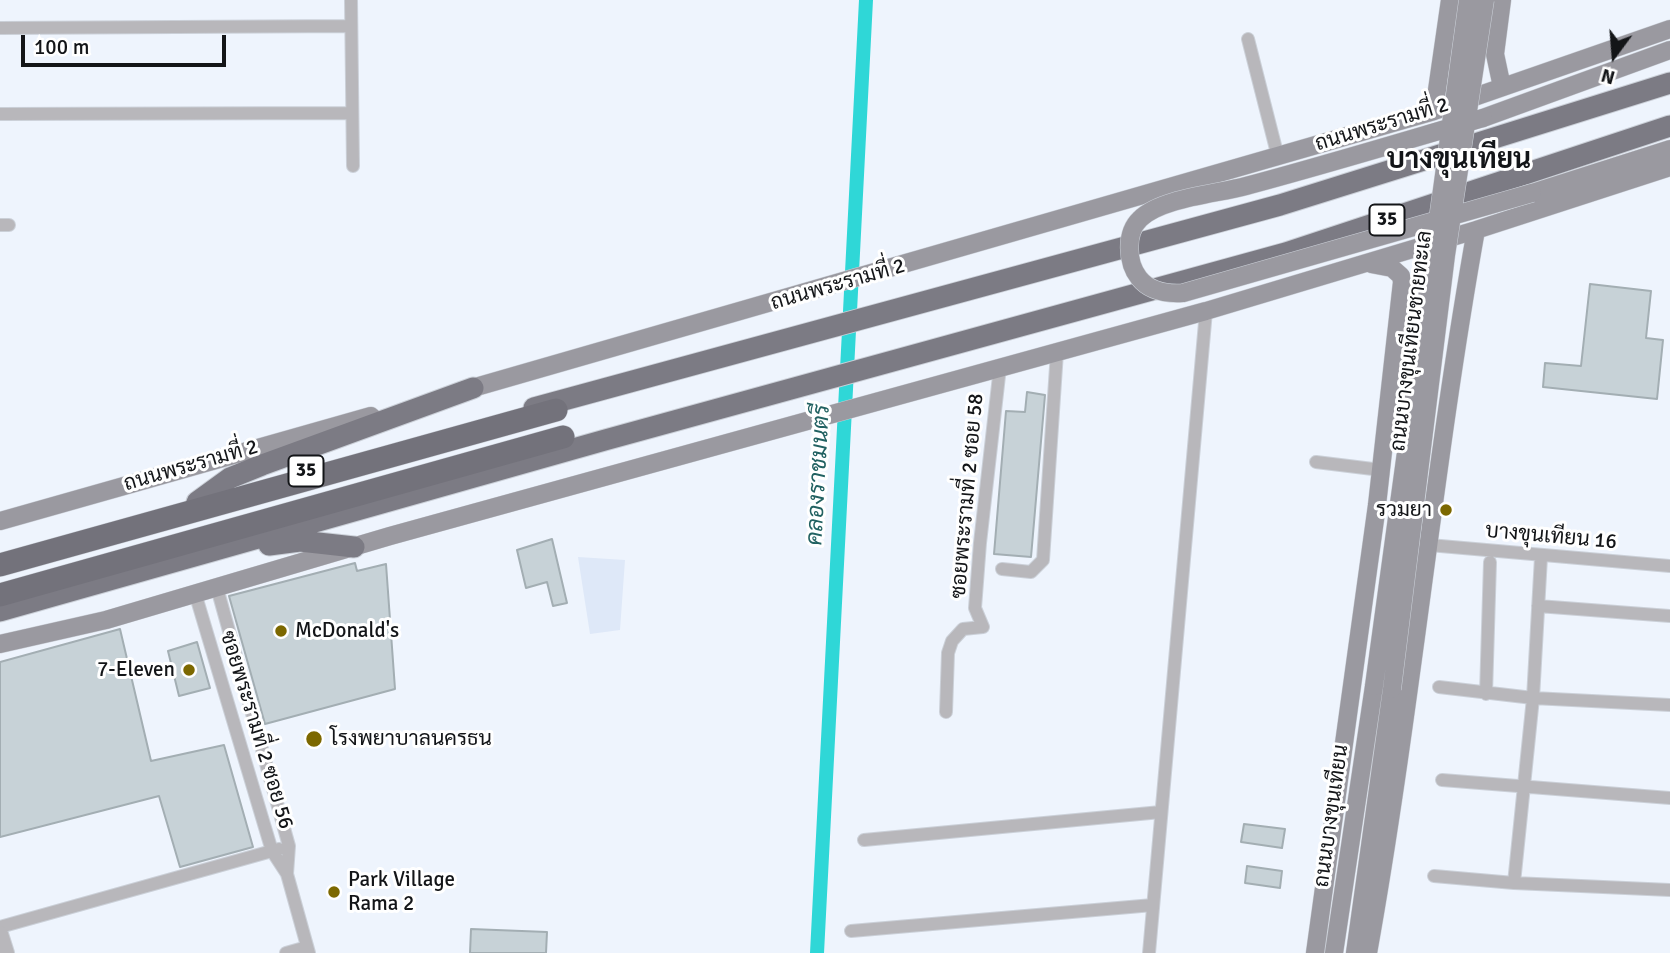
<!DOCTYPE html>
<meta charset="utf-8">
<style>
body{margin:0}
#map{position:relative;width:1670px;height:953px;overflow:hidden;background:#eef4fd;font-family:Signika,sans-serif}
canvas{display:block}
.north{position:absolute;left:1579px;top:21px;width:70px;height:70px;-webkit-text-stroke:5px #fff;paint-order:stroke;rotate:196deg;font-size:19px;font-weight:700;line-height:28px;text-align:center;color:#131518}
.north::after{content:'';display:block;margin:auto;width:24px;height:32px;background:#131518;clip-path:polygon(50% 0,100% 100%,50% 72%,0 100%)}
.scale{position:absolute;left:21px;top:35px;width:205px;height:32px;box-sizing:border-box;border:4px solid #131518;border-top:0;padding-left:9px;font-size:21px;line-height:24px;white-space:nowrap;color:#131518;-webkit-text-stroke:5px #fff;paint-order:stroke}
</style>
<div id="map">
<canvas width="1670" height="953"></canvas>
<div class="north">N</div>
<div class="scale">100 m</div>
</div>
<script>
const ctx = document.querySelector('canvas').getContext('2d');
ctx.lineJoin = 'round';
function fill(path, color) {
  ctx.fillStyle = color;
  ctx.fill(path, 'evenodd');
}
function stroke(path, color, width, dash) {
  ctx.strokeStyle = color;
  ctx.lineWidth = width;
  ctx.lineCap = dash ? 'butt' : 'round';
  ctx.setLineDash(dash || []);
  ctx.stroke(path);
}
function drawText(font, color, halo, rows, align = 'center') {
  ctx.font = font + ' Signika,Sarabun,sans-serif';
  ctx.lineWidth = 6;
  ctx.setLineDash([]);
  ctx.textBaseline = 'middle';
  ctx.strokeStyle = halo;
  ctx.fillStyle = color;
  for (const [text, x, y, turn = 0] of rows) {
    ctx.save();
    ctx.translate(x, y);
    ctx.rotate((+turn || 0) * Math.PI / 180);
    ctx.textAlign = isNaN(turn) ? turn : align;
    if (halo) ctx.strokeText(text, 0, 0);
    ctx.fillText(text, 0, 0);
    ctx.restore();
  }
}
fill(new Path2D(`
 M578 557 625 560 620 630 590 634Z`), '#dee8f8');
stroke(new Path2D(`
 M817 953 866 0`), '#2fd7d7', 14);
const building = new Path2D(`
 M1590 284 1651 291 1646 338 1663 340 1657 399 1543 387 1545 363 1581 366Z
 M1027 392 1045 395 1031 557 994 554 1006 411 1025 412Z
 M552 539 567 603 553 606 547 582 526 588 517 550Z
 M355 563 357 571 386 564 395 689 265 724 229 596Z
 M120 629 151 761 224 745 253 847 180 867 159 796 0 837V662Z
 M197 642 210 688 179 696 168 651Z
 M1244 824 1285 829 1282 848 1241 842Z
 M1247 866 1282 871 1280 888 1245 883Z
 M471 929 547 932 546 953H470Z`);
fill(building, '#c7d2d7');
stroke(building, '#a3aeb3', 2);
const minor = new Path2D(`
 M351 0 353 166
 M0 28 351 26
 M1248 39 1278 157
 M0 114 352 113
 M0 225H9
 M1316 462 1381 470
 M1429 545 1670 566
 M1002 569 1031 572 1043 560 1057 352
 M195 593 272 851 287 874 289 846 217 588
 M1538 606 1670 616
 M1439 687 1533 698 1670 705
 M1486 694 1490 562
 M946 712 948 653 952 641 963 629 983 627 975 608 980 543 1000 367
 M1442 780 1670 798
 M864 840 1161 812
 M287 874 309 953
 M1434 876 1514 883 1670 890
 M1514 883 1533 698 1541 557
 M0 927 279 849
 M851 931 1153 905
 M286 953 307 947
 M1149 953 1206 311`);
const tertiary = new Path2D(`
 M0 934 6 953`);
const secondary = new Path2D(`
 M1502 87 1495 54 1502 0
 M1434 111 1450 0
 M1483 118 1670 50
 M1532 193 1670 149
 M462 391 1434 111 1670 29
 M0 521 371 416
 M0 644 106 620 390 536 1206 311 1476 230 1670 167
 M1315 953 1377 505 1402 282 1401 276 1392 268 1371 264
 M1334 953 1374 686
 M1355 953 1392 689
 M1368 953C1411 713 1433 470 1476 230`);
const trunk = new Path2D(`
 M534 408 1280 205 1670 83
 M197 502 230 478 262 465 473 388
 M269 545 300 541 354 547
 M0 611 605 440 1286 253 1670 126`);
const motorway = new Path2D(`
 M0 565 556 410
 M0 595 563 437`);
stroke(minor, '#cbd0d8', 14);
stroke(tertiary, '#cbd0d8', 18);
stroke(secondary, '#cbd0d8', 19);
stroke(trunk, '#cbd0d8', 23);
stroke(motorway, '#cbd0d8', 24);
stroke(minor, '#b8b7bb', 12);
stroke(tertiary, '#b8b7bb', 16);
stroke(secondary, '#9a99a0', 18);
stroke(trunk, '#7c7b84', 21);
stroke(motorway, '#73727b', 23);
const secondaryBridge = new Path2D(`
 M1483 118C1404 141 1325 165 1246 186 1217 194 1161 198 1140 219 1125 233 1127 263 1139 278 1150 292 1167 294 1183 293L1532 193
 M1374 686 1468 0
 M1392 689 1446 255 1485 0`);
stroke(secondaryBridge, '#cbd0d8', 19, []);
stroke(secondaryBridge, '#9a99a0', 18);
for (const [x, y, r, color] of [
 [1446,510,7,"#7c6800"],
 [281,631,7,"#7c6800"],
 [189,670,7,"#7c6800"],
 [314,739,9,"#7c6800"],
 [334,892,7,"#7c6800"]
]) {
  const dot = new Path2D();
  dot.arc(x, y, r, 0, 2 * Math.PI);
  ctx.fillStyle = color;
  ctx.fill(dot);
  stroke(dot, '#fff', 2.5);
}
for (const [x, y, w] of [
 [1387,220,35],
 [306,471,35]
]) {
  const box = new Path2D();
  box.roundRect(x - w / 2, y - 15.5, w, 31, 5);
  ctx.fillStyle = '#fff';
  ctx.fill(box);
  stroke(box, '#131518', 2);
}
drawText('bold 19px', '#131518', null, [
 ["35",1387,220],
 ["35",306,471]
]);
drawText('21px', '#131518', '#fff', [
 ["ถนนพระรามที่ 2",1382,125,-17],
 ["ถนนพระรามที่ 2",838,285,-16],
 ["ถนนบางขุนเทียนชายทะเล",1412,341,-83],
 ["ถนนพระรามที่ 2",191,466,-16],
 ["ซอยพระรามที่ 2 ซอย 58",968,496,-85],
 ["บางขุนเทียน 16",1551,537,5],
 ["ซอยพระรามที่ 2 ซอย 56",256,730,73],
 ["ถนนบางขุนเทียน",1332,816,-82]
]);
drawText('21px', '#131518', '#fff', [
 ["รวมยา",1432,510,"right"],
 ["McDonald's",295,631],
 ["7-Eleven",175,670,"right"],
 ["โรงพยาบาลนครธน",330,739],
 ["Park Village",348,880],
 ["Rama 2",348,904]
], 'left');
drawText('italic 23px', '#216161', '#fff', [
 ["คลองราชมนตรี",819,475,-87]
]);
drawText('bold 28px', '#131518', '#fff', [
 ["บางขุนเทียน",1459,161]
]);
</script>
